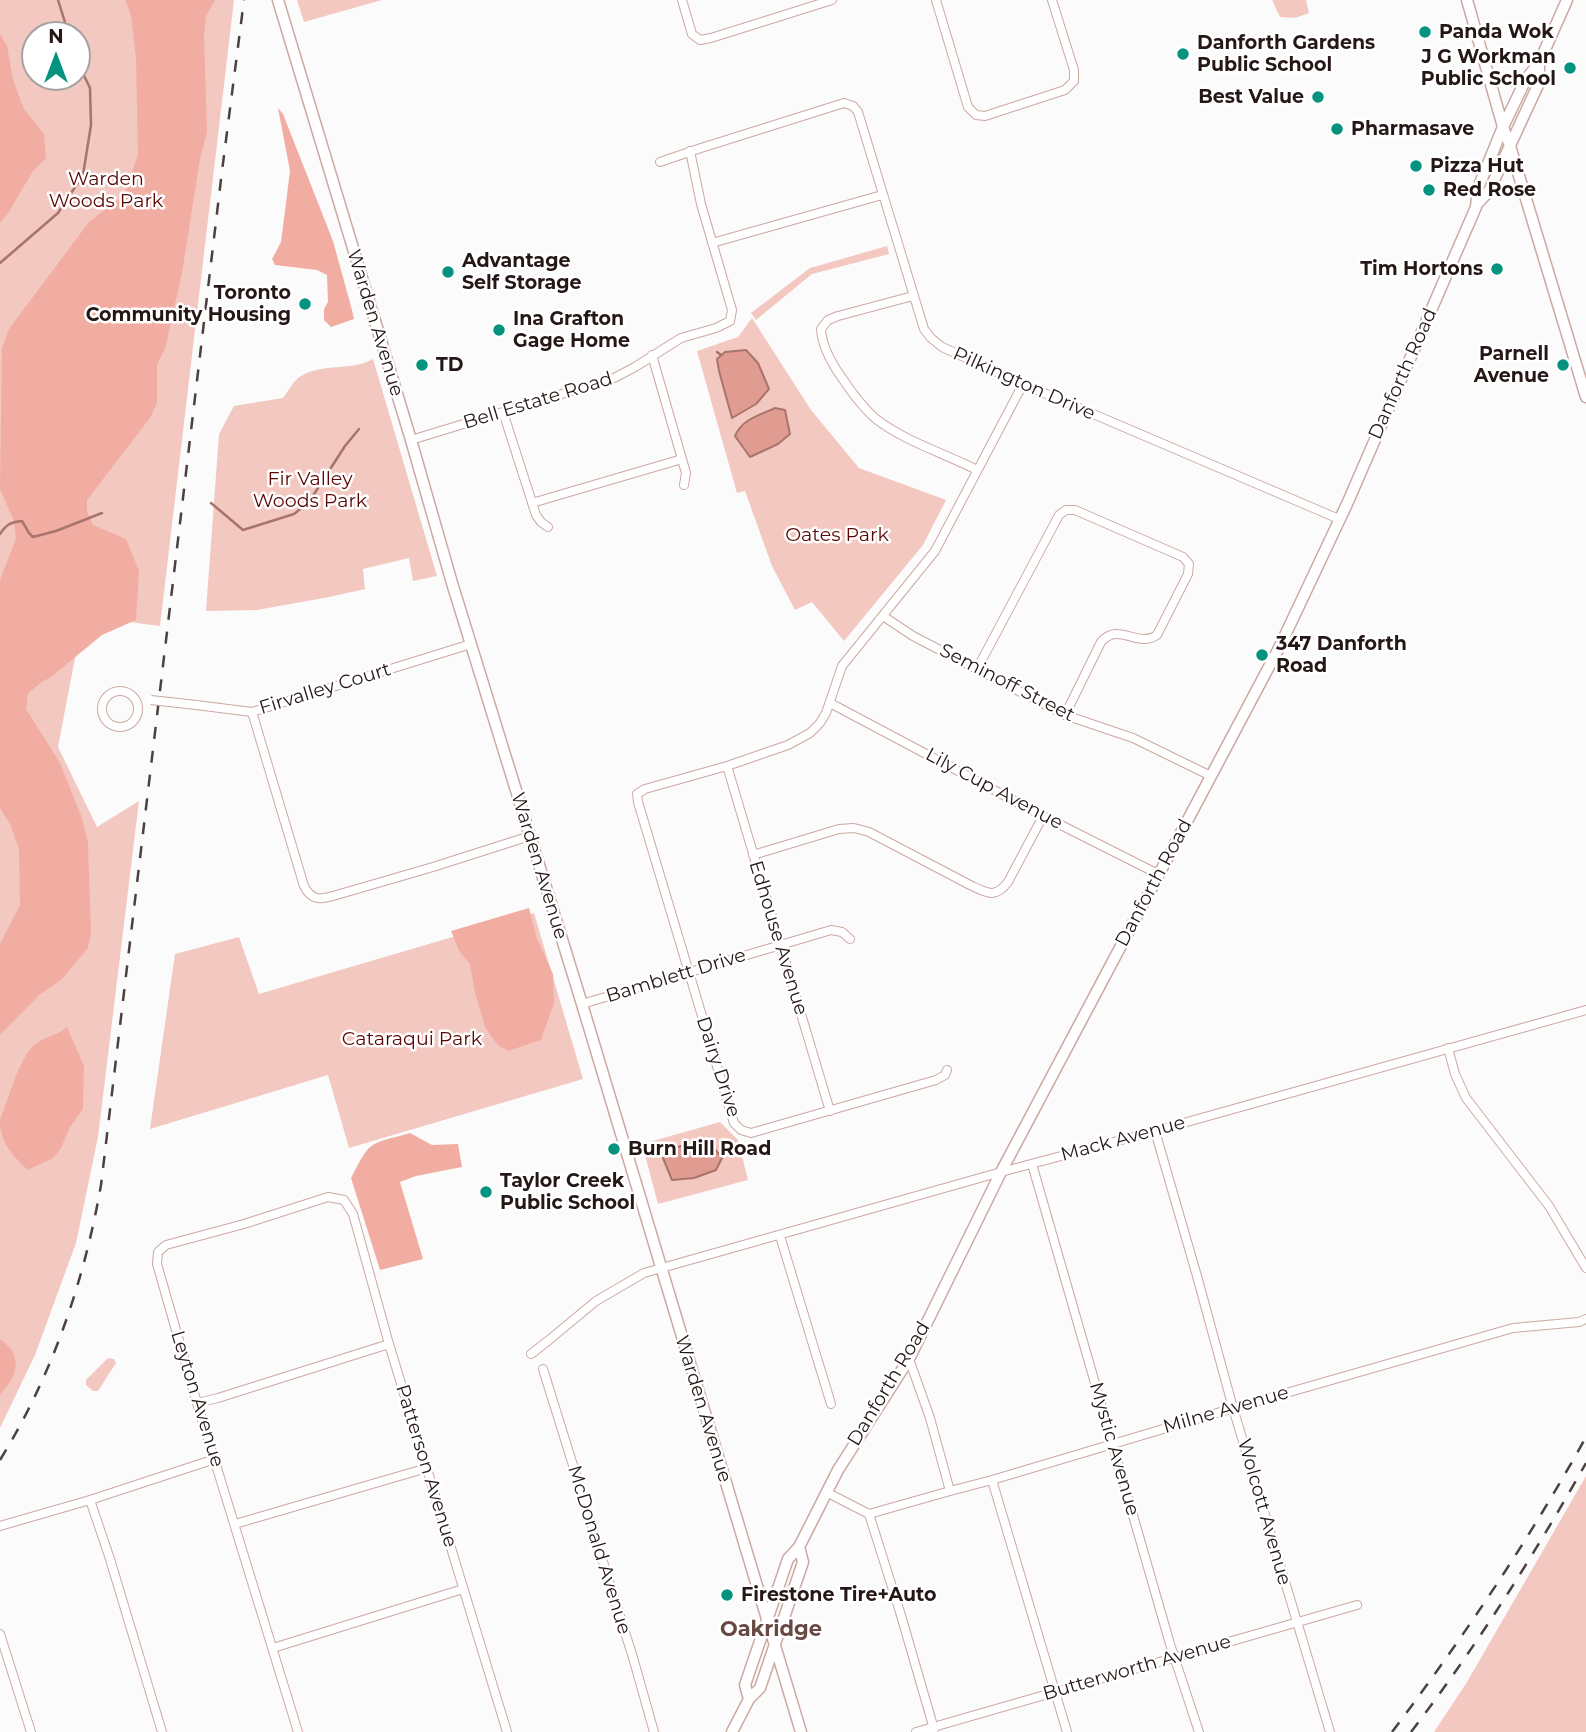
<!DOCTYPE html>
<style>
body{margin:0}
#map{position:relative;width:1586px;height:1732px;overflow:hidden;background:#fbfbfb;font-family:Montserrat,sans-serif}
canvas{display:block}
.north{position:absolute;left:21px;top:21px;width:70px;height:70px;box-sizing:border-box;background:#fff;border:2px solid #a7a2a1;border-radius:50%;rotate:0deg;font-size:19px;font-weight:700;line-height:28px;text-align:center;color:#241715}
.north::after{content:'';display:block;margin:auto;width:24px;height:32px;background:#059380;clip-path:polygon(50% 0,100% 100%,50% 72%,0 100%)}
</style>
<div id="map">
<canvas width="1586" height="1732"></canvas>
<div class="north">N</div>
</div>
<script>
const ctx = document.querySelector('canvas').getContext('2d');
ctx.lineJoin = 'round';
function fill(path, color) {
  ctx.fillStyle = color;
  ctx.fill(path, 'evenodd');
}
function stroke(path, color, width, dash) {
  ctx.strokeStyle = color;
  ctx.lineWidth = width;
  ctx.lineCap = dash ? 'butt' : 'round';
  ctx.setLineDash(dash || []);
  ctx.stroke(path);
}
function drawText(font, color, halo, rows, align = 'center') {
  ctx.font = font + ' Montserrat,sans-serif';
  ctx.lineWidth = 5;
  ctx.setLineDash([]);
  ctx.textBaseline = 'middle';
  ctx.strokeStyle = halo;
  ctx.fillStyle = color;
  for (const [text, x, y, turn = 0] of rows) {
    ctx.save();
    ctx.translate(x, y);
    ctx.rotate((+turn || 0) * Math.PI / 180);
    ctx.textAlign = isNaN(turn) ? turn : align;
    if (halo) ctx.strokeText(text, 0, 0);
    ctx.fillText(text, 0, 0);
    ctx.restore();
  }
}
fill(new Path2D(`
 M0 0H234L160 626 83 616 58 747 97 827 139 801 98 1137 76 1243 35 1355 0 1428ZM35 35H77V77H35Z
 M297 0H382L304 22Z
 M1272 0H1306L1309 13 1295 18 1280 17Z
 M887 246 889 254 812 274 756 320 751 313 810 268Z
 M752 318 811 410 859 468 946 500 923 545 844 641 812 602 795 610 772 566 745 491 737 493 697 351 738 337Z
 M373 359 437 576 413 581 409 558 363 569 365 589 329 597 257 610 206 611 219 434 234 406 283 398C288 391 294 380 301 376 323 363 352 371 373 359Z
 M534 913 583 1079 349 1148 328 1075 150 1129 175 954 239 937 259 994Z
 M720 1122 738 1140 748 1180 658 1204 642 1144Z
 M108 1358 114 1359 116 1363 98 1391H93L86 1385V1380Z
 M1586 1476V1732H1434L1467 1682Z`), '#f3c8c0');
fill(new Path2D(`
 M125 0H215L206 16 204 35 207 132 200 159 182 273 165 349 157 365V403L150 418 87 500V511L93 525 126 539 139 571 136 620 102 635 51 677 42 682 28 693 26 709 60 763 82 818 88 843 91 932 88 948 61 980 39 995 0 1035V944L20 905 19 849 10 824 0 808V580L16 539 14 521 0 489 2 348 9 329 89 222 124 195 138 154 136 58 131 15Z
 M0 34 7 46 13 80 24 109 44 134 46 158 33 171 7 215 0 222Z
 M278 108 283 114 333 241 352 310 354 319 331 327 324 320V309L328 302 327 275 317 270 275 265 272 259 281 242 290 171Z
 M529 908 537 939 553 974 554 1003 541 1040 508 1051 498 1045 486 1029 475 993 470 964 459 951 451 931Z
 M67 1027 84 1066 83 1109 70 1127 61 1148 53 1158 28 1170C12 1155 0 1143 0 1120 8 1100 19 1059 34 1045 43 1037 57 1036 67 1027Z
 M410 1133 432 1145 458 1144 462 1167 416 1176 400 1182 423 1259 380 1270 351 1178C356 1169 361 1157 368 1149 376 1140 398 1137 410 1133Z
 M0 1339C24 1356 18 1376 0 1394Z`), '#f2ada2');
const water = new Path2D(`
 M746 350 758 363 769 389 756 404 732 418 719 371 717 359 725 352Z
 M775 408 785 410 790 434 778 444 750 457 735 436C742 419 760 415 775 408Z
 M711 1144 722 1158 716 1170 694 1178 672 1180 663 1158C673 1142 694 1145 711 1144Z`);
fill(water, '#e09c91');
stroke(water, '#a8746c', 2);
stroke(new Path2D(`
 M58 0 69 35
 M0 263 58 213 83 175 91 125 90 88 77 61
 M717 352 721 355
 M211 503 243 530 294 514 309 502 345 446 359 429
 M0 534C6 525 10 522 22 521L29 533 33 537 56 531 102 513`), '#a8746c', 2.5);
const minor = new Path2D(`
 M682 0 692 34 700 40 711 38 832 0
 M936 0 968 107 976 115 985 116 1065 90 1074 81V70L1052 0
 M660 162 701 148 844 103 853 106 858 112 924 329 931 338 942 347 1023 384 1339 519
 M712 243 882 195
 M913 296 838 316 828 320 821 329C822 346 832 364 842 378 852 393 862 407 876 419 906 442 944 453 977 470
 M652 355 686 473 684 485
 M503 412 536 515 541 522 548 527
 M411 440 614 378 635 367 681 338 716 328 730 321 732 310 701 204 690 151
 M532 503 682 459
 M883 616 913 636 1065 715 1133 738 1211 776
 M977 669 1059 515 1066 510H1075L1183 557 1189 564 1188 574 1157 635C1137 649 1119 621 1101 642L1065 715
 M102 709a18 18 0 1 1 36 0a18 18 0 1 1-36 0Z
 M830 703 1043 816 1158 874
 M196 705 252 712 471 644
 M252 712 304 886C311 900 320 900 333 896L433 867 530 836
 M727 766 830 1111
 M753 855 839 829 854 828 869 832 970 885C987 893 995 899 1008 882L1043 816
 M582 1004 831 930 842 932 850 939
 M1448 1048 1455 1074 1466 1098 1549 1206 1586 1268
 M947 1070 945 1075 936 1080 751 1133 741 1130 734 1123 638 802 637 794 645 789 727 766 788 745 810 733 820 723 826 713 842 666 935 551 1023 384
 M1155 1131 1197 1276 1233 1408 1330 1732
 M1032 1164 1170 1644 1199 1732
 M780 1236 831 1404
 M531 1354 549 1340 596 1301 644 1273 1001 1172 1155 1131 1586 1010
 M909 1359 930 1418 950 1491
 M543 1369 634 1661 654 1732
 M197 1403 218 1398 389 1344
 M992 1480 1067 1732
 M826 1492 869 1514 900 1612 934 1729
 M90 1500 110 1559 162 1732
 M869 1514 950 1491 992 1480 1227 1410 1513 1328 1579 1322 1586 1319
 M235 1524 427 1468
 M0 1526 90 1500 215 1459
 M0 1634 31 1732
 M273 1648 463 1589
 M298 1732 197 1403 157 1264 158 1252 166 1245 244 1224 328 1197 344 1200 353 1214 389 1344 507 1732
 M916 1732 1357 1605`);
const secondary = new Path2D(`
 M278 0 411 440 452 583 582 1004 801 1732
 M1467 0 1503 127 1510 146 1586 397
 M1477 204 1489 191 1539 83V63
 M749 1699 745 1685 788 1559 799 1547 838 1470 909 1359 1001 1172 1280 646 1347 504 1476 207 1478 188 1503 127 1526 79 1539 63 1567 0
 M732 1732 749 1699 760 1688 803 1562 799 1547`);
stroke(minor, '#cca8a2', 10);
stroke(secondary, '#cca8a2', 13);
stroke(minor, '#fff', 8);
stroke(secondary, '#fff', 10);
stroke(new Path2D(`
 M0 1460C52 1376 84 1282 101 1185L222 171 244 0
 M1392 1732C1463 1638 1529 1540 1586 1437
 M1411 1732C1476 1647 1533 1557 1586 1463`), '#4b413f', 2.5, [12, 12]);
const minorBridge = new Path2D(`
 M151 700 196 705`);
stroke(minorBridge, '#cca8a2', 10, []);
stroke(minorBridge, '#fff', 8);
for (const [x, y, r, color] of [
 [1425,32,7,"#059380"],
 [1183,54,7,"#059380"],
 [1570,68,7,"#059380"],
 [1318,97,7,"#059380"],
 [1337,129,7,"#059380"],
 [1416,166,7,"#059380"],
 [1429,190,7,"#059380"],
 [1497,269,7,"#059380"],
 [448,272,7,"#059380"],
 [305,304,7,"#059380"],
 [499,330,7,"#059380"],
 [422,365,7,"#059380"],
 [1563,365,7,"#059380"],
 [1262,655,7,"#059380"],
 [614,1149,7,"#059380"],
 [486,1192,7,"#059380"],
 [727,1595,7,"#059380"]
]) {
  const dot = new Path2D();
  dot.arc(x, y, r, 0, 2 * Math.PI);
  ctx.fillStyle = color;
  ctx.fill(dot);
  stroke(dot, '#fff', 2.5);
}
drawText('bold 19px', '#241715', '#fff', [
 ["Panda Wok",1439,32],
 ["Danforth Gardens",1197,43],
 ["Public School",1197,65],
 ["J G Workman",1556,57,"right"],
 ["Public School",1556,79,"right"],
 ["Best Value",1304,97,"right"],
 ["Pharmasave",1351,129],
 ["Pizza Hut",1430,166],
 ["Red Rose",1443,190],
 ["Advantage",462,261],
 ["Self Storage",462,283],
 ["Tim Hortons",1483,269,"right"],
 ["Toronto",291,293,"right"],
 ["Community Housing",291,315,"right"],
 ["Ina Grafton",513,319],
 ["Gage Home",513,341],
 ["Parnell",1549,354,"right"],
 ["Avenue",1549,376,"right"],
 ["TD",436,365],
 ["347 Danforth",1276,644],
 ["Road",1276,666],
 ["Burn Hill Road",628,1149],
 ["Taylor Creek",500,1181],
 ["Public School",500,1203],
 ["Firestone Tire+Auto",741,1595]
], 'left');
drawText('19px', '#5a0805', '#fff', [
 ["Warden",106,179],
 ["Woods Park",106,201],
 ["Fir Valley",310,479],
 ["Woods Park",310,501],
 ["Oates Park",837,535],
 ["Cataraqui Park",412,1039]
]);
drawText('19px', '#241715', '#fff', [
 ["Warden Avenue",375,323,73],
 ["Danforth Road",1403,374,-66],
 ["Pilkington Drive",1024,384,24],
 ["Bell Estate Road",538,401,-17],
 ["Seminoff Street",1007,683,27],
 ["Firvalley Court",325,689,-17],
 ["Lily Cup Avenue",994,789,28],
 ["Warden Avenue",539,866,73],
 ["Danforth Road",1154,883,-62],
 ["Edhouse Avenue",778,938,73],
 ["Bamblett Drive",676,976,-17],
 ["Dairy Drive",718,1067,72],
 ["Mack Avenue",1123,1139,-15],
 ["Danforth Road",889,1384,-59],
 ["Leyton Avenue",197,1399,73],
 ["Warden Avenue",703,1409,73],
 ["Milne Avenue",1226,1410,-16],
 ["Mystic Avenue",1114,1449,74],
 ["Patterson Avenue",426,1466,73],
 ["Wolcott Avenue",1264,1512,74],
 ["McDonald Avenue",599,1550,73],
 ["Butterworth Avenue",1137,1668,-16]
]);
drawText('bold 21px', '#684843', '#fff', [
 ["Oakridge",771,1630]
]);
</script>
